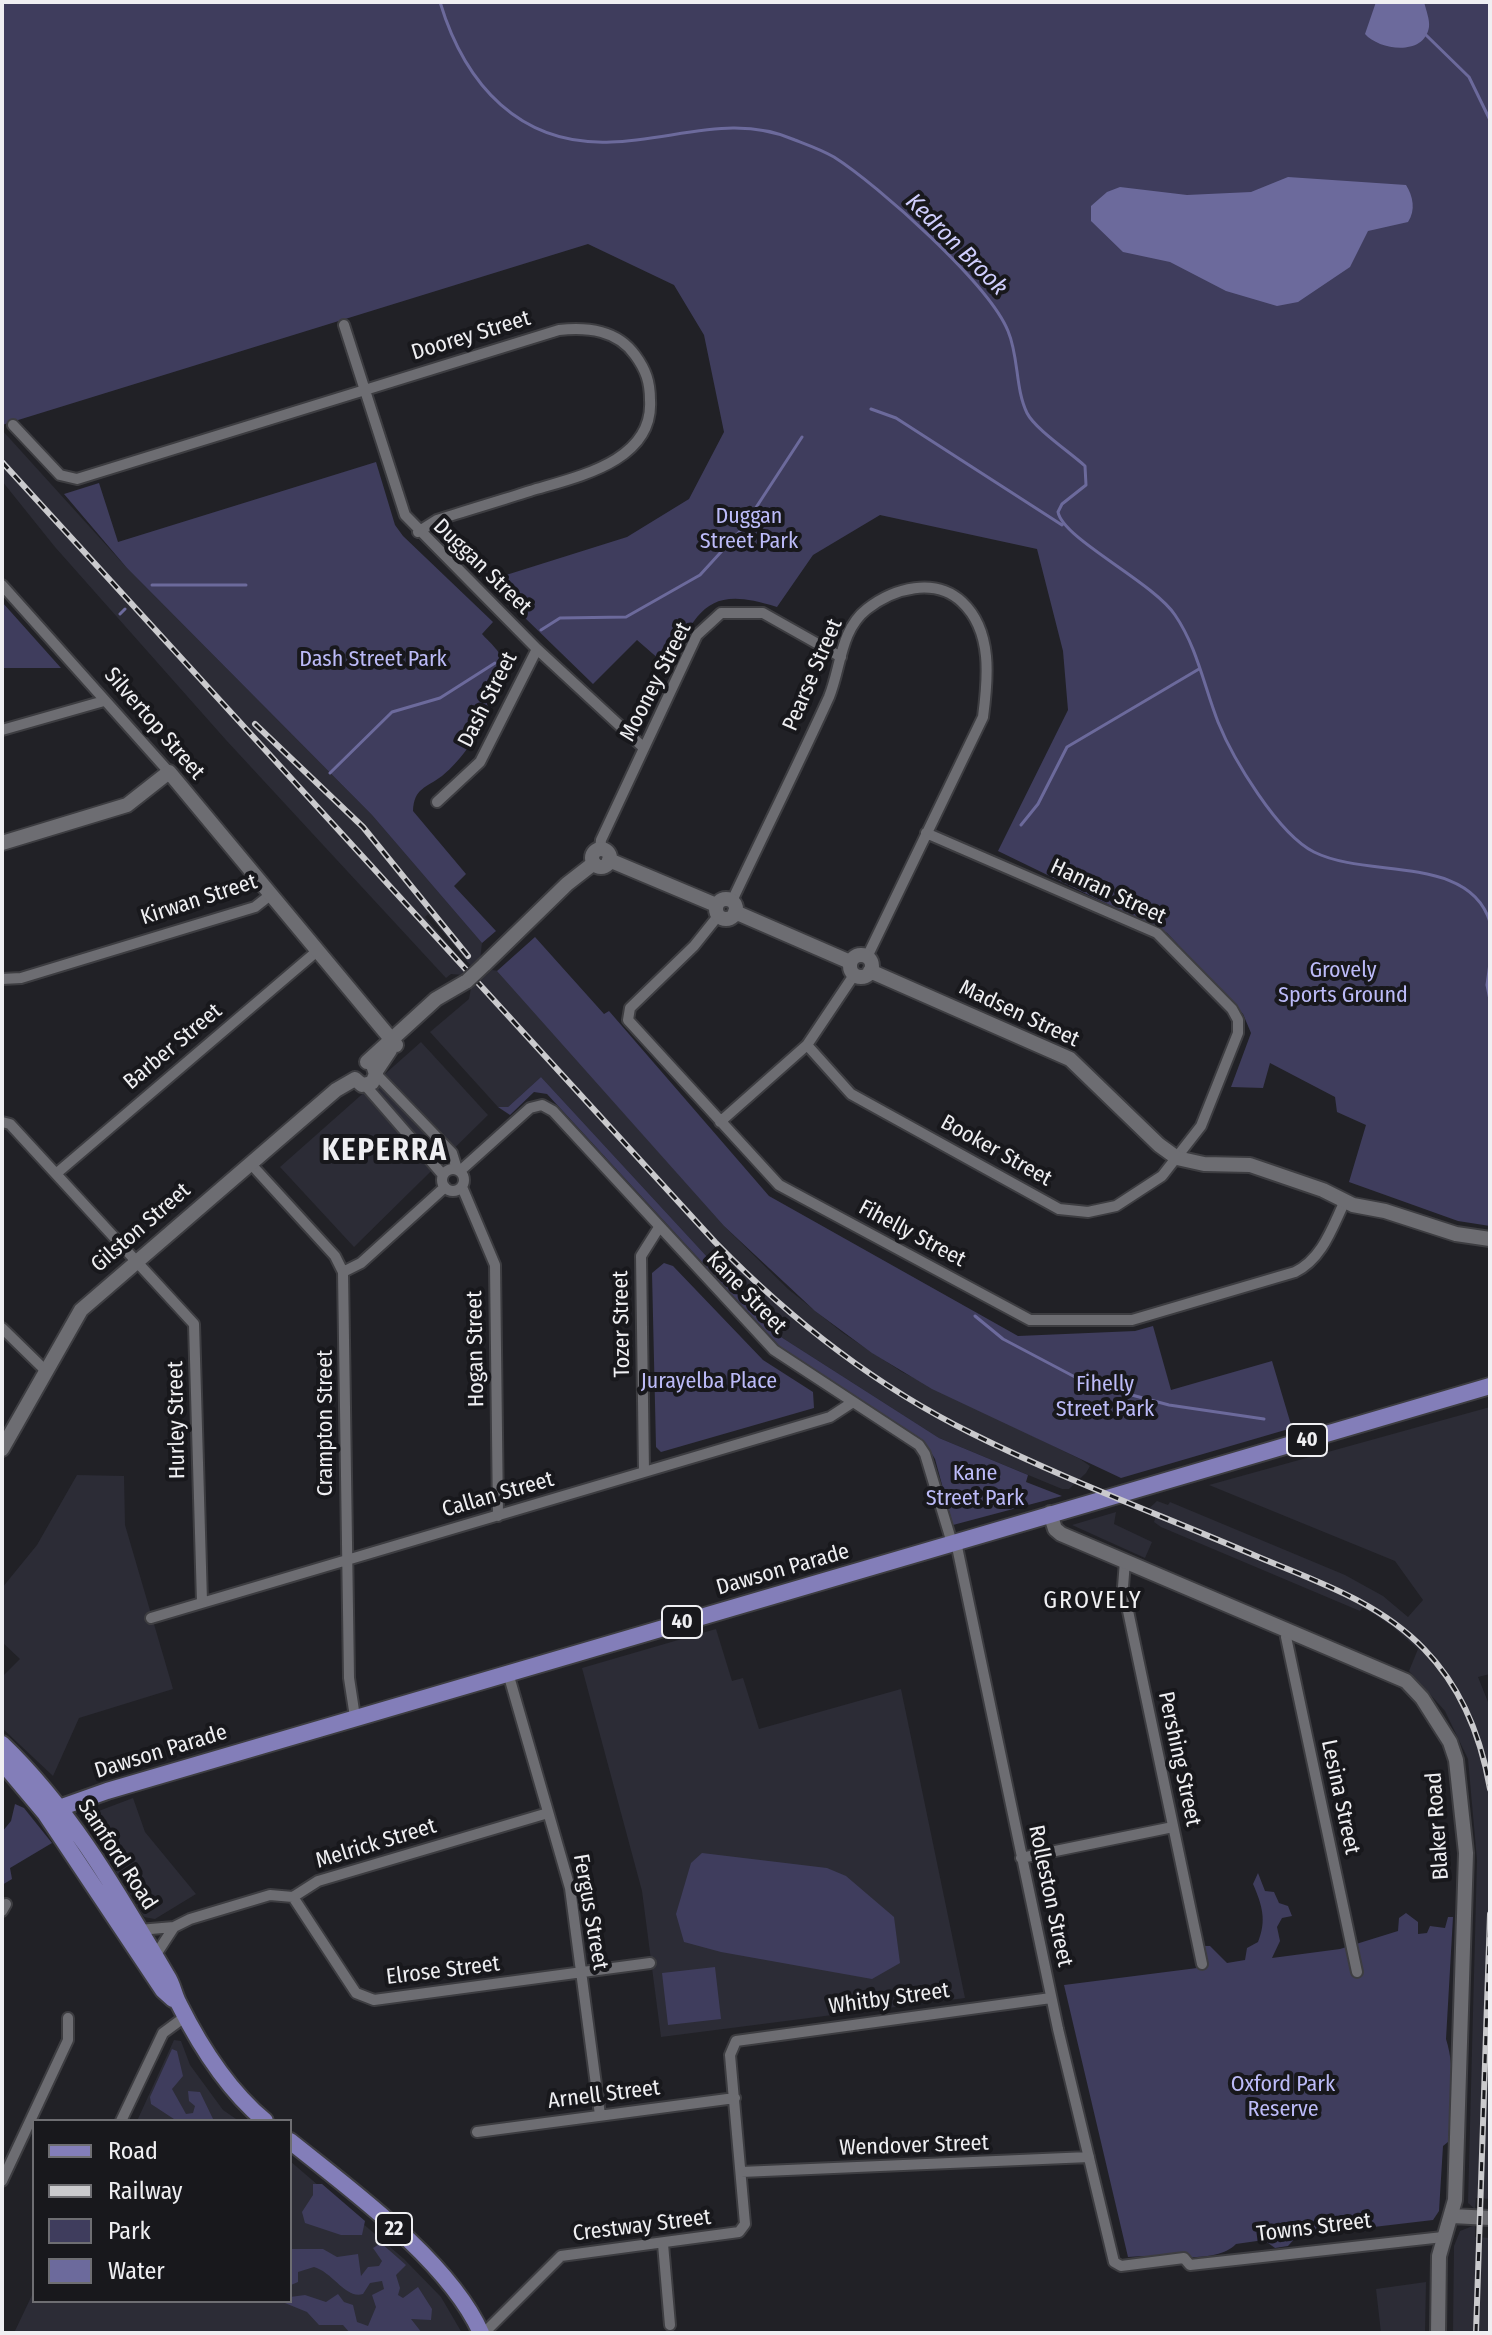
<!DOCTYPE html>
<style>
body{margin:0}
#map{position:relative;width:1492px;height:2335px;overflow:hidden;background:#212126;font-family:"Fira Sans Condensed",sans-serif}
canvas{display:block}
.frame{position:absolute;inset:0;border:4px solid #efeff2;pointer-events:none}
.legend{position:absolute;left:32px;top:2119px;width:260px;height:184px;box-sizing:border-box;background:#18181c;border:2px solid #6e6e72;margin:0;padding:10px 14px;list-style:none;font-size:24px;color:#efeff2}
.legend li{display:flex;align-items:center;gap:16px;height:40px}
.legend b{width:40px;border:2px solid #6e6e72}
</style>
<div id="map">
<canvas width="1492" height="2335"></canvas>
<div class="frame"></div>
<ul class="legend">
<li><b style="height:10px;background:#837eb9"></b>Road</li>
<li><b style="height:10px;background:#cacacd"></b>Railway</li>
<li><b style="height:22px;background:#3f3d5d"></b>Park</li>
<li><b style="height:22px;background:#6c6a9c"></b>Water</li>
</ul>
</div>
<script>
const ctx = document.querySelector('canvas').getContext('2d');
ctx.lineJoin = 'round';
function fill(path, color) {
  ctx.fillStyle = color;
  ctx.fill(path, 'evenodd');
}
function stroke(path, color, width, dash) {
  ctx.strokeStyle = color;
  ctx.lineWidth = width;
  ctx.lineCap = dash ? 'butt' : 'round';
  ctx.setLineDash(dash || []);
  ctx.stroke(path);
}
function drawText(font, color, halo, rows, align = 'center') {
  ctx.font = font + ' "Fira Sans Condensed",sans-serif';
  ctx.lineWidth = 8;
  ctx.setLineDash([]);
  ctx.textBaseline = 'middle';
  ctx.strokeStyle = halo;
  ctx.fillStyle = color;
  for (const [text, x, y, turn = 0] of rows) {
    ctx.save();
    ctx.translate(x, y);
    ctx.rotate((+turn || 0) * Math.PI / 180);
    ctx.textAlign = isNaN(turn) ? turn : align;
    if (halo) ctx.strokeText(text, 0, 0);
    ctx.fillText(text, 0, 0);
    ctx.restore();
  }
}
fill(new Path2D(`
 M2 430 127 568 372 815 482 943 480 960 471 966 428 914 425 917 468 968 463 975 451 974 446 978 226 740 55 547 2 481Z
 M492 970 499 971 724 1226 788 1289 843 1333 902 1372 1080 1459 1090 1466 1086 1473 1069 1489H1062L939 1438 781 1337 541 1077 508 1107H498L430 1032 469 999 471 988Z
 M421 1042 488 1115 354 1247 280 1167Z
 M1490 1407V1674L1478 1677 1490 1707V2199L1476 2198 1475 2209 1468 2203 1477 1860 1468 1759 1445 1711 1409 1671 1418 1649 1392 1626 1363 1607 1360 1611 1161 1527 1154 1522 1156 1516 1145 1512 1157 1501 1168 1505 1170 1502 1345 1575 1383 1596 1408 1617 1423 1600 1395 1561 1209 1485Z
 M77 1475 124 1476 125 1525 173 1689 79 1718 53 1776 2 1728V1677L20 1659 2 1642V1588L37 1545Z
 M1116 1512 1114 1524 1152 1542 1145 1558 1072 1525Z
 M716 1629 732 1681 743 1678 759 1729 901 1689 965 1998 661 2037 642 1891 582 1668Z
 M133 1798 145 1832 196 1894 155 1919 144 1917 90 1829 91 1817 96 1812Z
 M174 2040 181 2041 190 2065 223 2110 239 2121H137Z
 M290 2161 404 2259 441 2297 462 2333H14L34 2291V2301H290Z
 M1475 2225V2237L1490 2238V2333H1453L1454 2246 1460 2231Z
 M1426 2282 1425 2333H1381L1376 2289Z`), '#2c2c36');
fill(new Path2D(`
 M2 2H1490V1226L1458 1221 1349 1182 1366 1125 1337 1112 1335 1097 1270 1063 1263 1088 1231 1087 1251 1033 1243 1014 1167 933 998 851 1068 710 1063 651 1037 549 880 515 813 555 777 607C707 584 698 610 668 667L637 640 593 684 487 581 627 537 689 499 724 432 704 335 674 285 588 244 2 425Z
 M376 462 395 525 403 536 493 622 482 634C489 642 503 653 503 664 505 697 468 756 442 776 426 788 414 788 413 811L466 874 454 886 496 931 482 943 372 815 127 568 64 494 99 483 118 542Z
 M2 602 61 668H2Z
 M535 937 604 1014 609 1011 769 1196 1018 1336 1135 1331 1153 1326 1171 1390 1272 1361 1292 1428 1121 1478 932 1389 872 1353 815 1311 724 1226 497 971Z
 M541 1077 781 1337 939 1438 1028 1475 1026 1482 1062 1496 953 1525 935 1459 924 1441 782 1349 547 1094 534 1092 510 1115 498 1107H508Z
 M664 1263 673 1266 763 1360 813 1392 814 1408 661 1452 656 1447 652 1273Z
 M15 1804 24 1808 52 1843 10 1868 12 1879 2 1885V1832L11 1821Z
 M702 1853 827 1868 846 1876 894 1917 900 1963 872 1979 721 1952 684 1942 676 1914 691 1863Z
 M1258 1873 1265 1891 1274 1892 1279 1903 1288 1906 1292 1916 1282 1918 1277 1927 1280 1941 1272 1958 1340 1949 1398 1931 1399 1918 1406 1913 1418 1922V1934L1427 1933 1430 1926 1445 1928 1448 1917H1453L1446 2039C1456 2070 1451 2109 1448 2142L1443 2146 1439 2211 1433 2220 1297 2236 1288 2246 1275 2248 1264 2240 1236 2244C1215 2266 1158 2253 1128 2257L1064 1985 1205 1967 1204 1946H1210L1227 1963 1245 1960 1247 1948 1258 1942C1267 1920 1262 1905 1253 1884Z
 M715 1967 721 2019 668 2025 662 1973Z
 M172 2049 177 2051 183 2076 172 2089 186 2114 193 2113 195 2106 189 2101 188 2091 200 2092 214 2121H177L151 2104 150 2097Z
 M313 2184H322L365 2221 362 2235H341L305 2223 302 2212 313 2195Z
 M381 2243 406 2265 396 2275 400 2288 398 2295 403 2298 418 2287 432 2309 431 2320 411 2319 422 2333H350L343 2325H319L307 2312 280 2301H290V2297L305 2295 326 2302 338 2294 344 2302 353 2305 357 2322 368 2326 376 2307 372 2295 384 2289 382 2281 370 2283 363 2294C345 2299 334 2273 314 2267L298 2272V2282L291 2285 290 2249H323L337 2257 358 2254 361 2276 368 2267 379 2266 382 2261 373 2248Z`), '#3f3d5d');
fill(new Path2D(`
 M1376 2H1424C1426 10 1430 20 1429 27 1424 57 1379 50 1365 34Z
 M1288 177 1406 185C1413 196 1416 210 1408 222L1368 231 1350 267 1298 302 1277 306 1226 291 1170 262 1123 252 1091 221V206L1107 192 1120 187 1187 195 1251 192Z`), '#6c6a9c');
stroke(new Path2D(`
 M440 2C465 85 520 146 611 142 675 140 733 113 795 140 808 145 822 150 834 157 878 185 989 284 1008 331 1019 357 1015 388 1027 413 1035 429 1071 453 1085 466L1086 485 1062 504 1058 512C1063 539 1153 582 1175 615 1197 647 1204 686 1218 722 1233 759 1278 834 1314 852 1368 879 1469 854 1490 922
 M1426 35 1469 77 1490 120
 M871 409 896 418 1062 525
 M152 585H246
 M120 614 125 609
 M541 630 560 618 626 617 700 575 742 529 802 437
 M330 773 392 712 440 698 495 663
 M1021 825 1038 804 1067 747 1199 669
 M1490 963 1487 985 1490 1000
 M975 1316 1003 1339 1092 1386
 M1102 1387 1169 1405 1264 1419`), '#6c6a9c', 3);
const street = new Path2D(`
 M344 325 405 515 537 649 644 748
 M13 425 60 475 77 479 559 330C588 327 617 330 635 355 646 370 650 382 650 400 654 462 576 477 530 491 499 501 468 510 437 520L418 532
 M2 585 169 772
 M2 730 104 701
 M437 802 480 762 537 649
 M600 850 601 840 697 635 721 613H763L841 657
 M732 901C764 833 798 765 829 697 841 668 840 630 867 609 894 588 935 577 962 602 993 631 988 679 983 717L867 957
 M718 916 694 946 630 1008 628 1020 779 1185 1030 1320H1132L1295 1272C1322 1259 1332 1228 1344 1203
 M2 979 21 978 255 907 269 896
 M807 1045 851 1094 1059 1209 1088 1212 1116 1206 1162 1176 1201 1126 1238 1033V1020L1232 1009 1157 933 926 833
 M376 1074 452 1153 457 1169
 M365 1085 443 1175
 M2 1122 10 1124 194 1324 202 1602
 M720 1122 807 1045 854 975
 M250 1163 335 1256 343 1272 349 1678 355 1717
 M442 1180a11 11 0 1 1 22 0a11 11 0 1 1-22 0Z
 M460 1171 530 1108 542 1105 553 1111 774 1350 919 1445 925 1454 952 1543
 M57 1173 316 952
 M462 1187 495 1265 498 1516
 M343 1272 361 1263 445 1187
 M2 1328 46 1371
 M644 1472 641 1256 658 1229
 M956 1542 1058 2029 1114 2262 1121 2266 1184 2258 1190 2265 1443 2237
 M1125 1561 1123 1587 1202 1964
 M151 1618 830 1417 853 1402
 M1288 1630 1286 1637 1357 1972
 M508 1673 570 1888 600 2115
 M1021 1858 1173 1827
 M293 1897 356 1993 374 2000 650 1963
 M2 1911 6 1904
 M139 1930 174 1927
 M155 1956 174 1927 190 1919 270 1895 293 1897 318 1881 548 1813
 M121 2121 163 2033 186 2016
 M477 2132 735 2098
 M741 2172 1089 2157
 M2 2181 68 2040V2018
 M663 2244 670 2325
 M484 2333 561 2256 739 2232 745 2224 730 2055 736 2041 1051 1998`);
const secondary = new Path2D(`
 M2 843 127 805 169 772 396 1045
 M592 858a9 9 0 1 1 18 0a9 9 0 1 1-18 0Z
 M609 860 716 905
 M716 909a10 10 0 1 1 20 0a10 10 0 1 1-20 0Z
 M735 912 850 962
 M850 966a11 11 0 1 1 22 0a11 11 0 1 1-22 0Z
 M484 965 567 884 594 863
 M870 971 1070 1059 1159 1145 1177 1158 1204 1164 1250 1165 1323 1190 1353 1205 1385 1211 1456 1234 1490 1239
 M367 1062 436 999 467 981
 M376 1071 390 1050
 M355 1079 362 1085 372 1083 376 1074 373 1065
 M2 1449 81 1310 336 1090 355 1079
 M1050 1513 1055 1529 1061 1534 1406 1681 1422 1698 1450 1742 1456 1760 1466 1853 1455 2200 1439 2256 1438 2333
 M1452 2216 1490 2218`);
const primary = new Path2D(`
 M2 1744C71 1810 119 1895 167 1976 173 1985 174 1995 179 2004 200 2046 229 2091 265 2121
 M2 1762 45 1813 163 1990 173 1999
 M45 1813 107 1791 1490 1386
 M290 2141C351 2190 449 2261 481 2333`);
stroke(street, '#3d3d41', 14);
stroke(secondary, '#3d3d41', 18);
stroke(primary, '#3d3d41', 20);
stroke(street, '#6d6d72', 10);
stroke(secondary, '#6d6d72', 14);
stroke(primary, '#837eb9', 16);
const rail = new Path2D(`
 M2 462 715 1242C790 1319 874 1385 971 1433 1063 1479 1161 1515 1256 1556 1315 1581 1378 1601 1424 1649 1462 1688 1481 1737 1490 1789
 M255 724 363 827 468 956
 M1476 2333 1490 1914`);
stroke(rail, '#cacacd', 6);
stroke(rail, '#18181c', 3, [9]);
const secondaryBridge = new Path2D(`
 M467 981 484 965`);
stroke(secondaryBridge, '#3d3d41', 18, []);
stroke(secondaryBridge, '#6d6d72', 14);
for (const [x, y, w] of [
 [1307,1440,40],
 [682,1622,40],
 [394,2229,36]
]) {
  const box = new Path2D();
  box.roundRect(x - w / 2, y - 16, w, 32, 6);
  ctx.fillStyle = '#18181c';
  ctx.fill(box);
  stroke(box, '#efeff2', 2);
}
drawText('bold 20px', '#efeff2', null, [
 ["40",1307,1440],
 ["40",682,1622],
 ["22",394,2229]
]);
drawText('22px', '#efeff2', '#18181c', [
 ["Doorey Street",471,336,-17],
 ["Duggan Street",482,567,44],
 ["Pearse Street",813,675,-67],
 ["Mooney Street",656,682,-63],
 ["Dash Street",488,700,-63],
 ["Silvertop Street",154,724,49],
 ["Hanran Street",1108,892,25],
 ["Kirwan Street",199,900,-18],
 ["Madsen Street",1019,1014,25],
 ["Barber Street",173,1047,-40],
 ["Booker Street",996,1151,29],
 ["Gilston Street",141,1228,-41],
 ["Fihelly Street",912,1234,28],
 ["Kane Street",746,1293,46],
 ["Tozer Street",622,1324,-91],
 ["Hogan Street",476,1349,-91],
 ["Hurley Street",177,1420,-91],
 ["Crampton Street",326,1423,-90],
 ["Callan Street",498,1495,-16],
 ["Dawson Parade",783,1570,-16],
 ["Dawson Parade",161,1752,-17],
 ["Pershing Street",1179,1759,78],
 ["Lesina Street",1340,1797,78],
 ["Blaker Road",1438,1826,-94],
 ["Melrick Street",376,1844,-17],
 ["Samford Road",117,1855,57],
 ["Rolleston Street",1050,1896,78],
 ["Fergus Street",590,1912,80],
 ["Elrose Street",443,1971,-7],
 ["Whitby Street",889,1999,-8],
 ["Arnell Street",604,2095,-7],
 ["Wendover Street",914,2146,-2],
 ["Crestway Street",642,2226,-7],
 ["Towns Street",1314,2228,-7]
]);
drawText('22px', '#bcbbf8', '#18181c', [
 ["Duggan",749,517],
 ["Street Park",749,542],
 ["Dash Street Park",373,660],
 ["Grovely",1343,971],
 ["Sports Ground",1343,996],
 ["Jurayelba Place",709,1382],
 ["Fihelly",1105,1385],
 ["Street Park",1105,1410],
 ["Kane",975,1474],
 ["Street Park",975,1499],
 ["Oxford Park",1283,2085],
 ["Reserve",1283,2110]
]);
drawText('italic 24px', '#cfcefd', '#18181c', [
 ["Kedron Brook",956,245,45]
]);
ctx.letterSpacing = '2px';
drawText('24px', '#efeff2', '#18181c', [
 ["GROVELY",1093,1601]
]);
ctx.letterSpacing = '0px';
ctx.letterSpacing = '2px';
drawText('bold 30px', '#efeff2', '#18181c', [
 ["KEPERRA",385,1152]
]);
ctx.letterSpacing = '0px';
</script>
